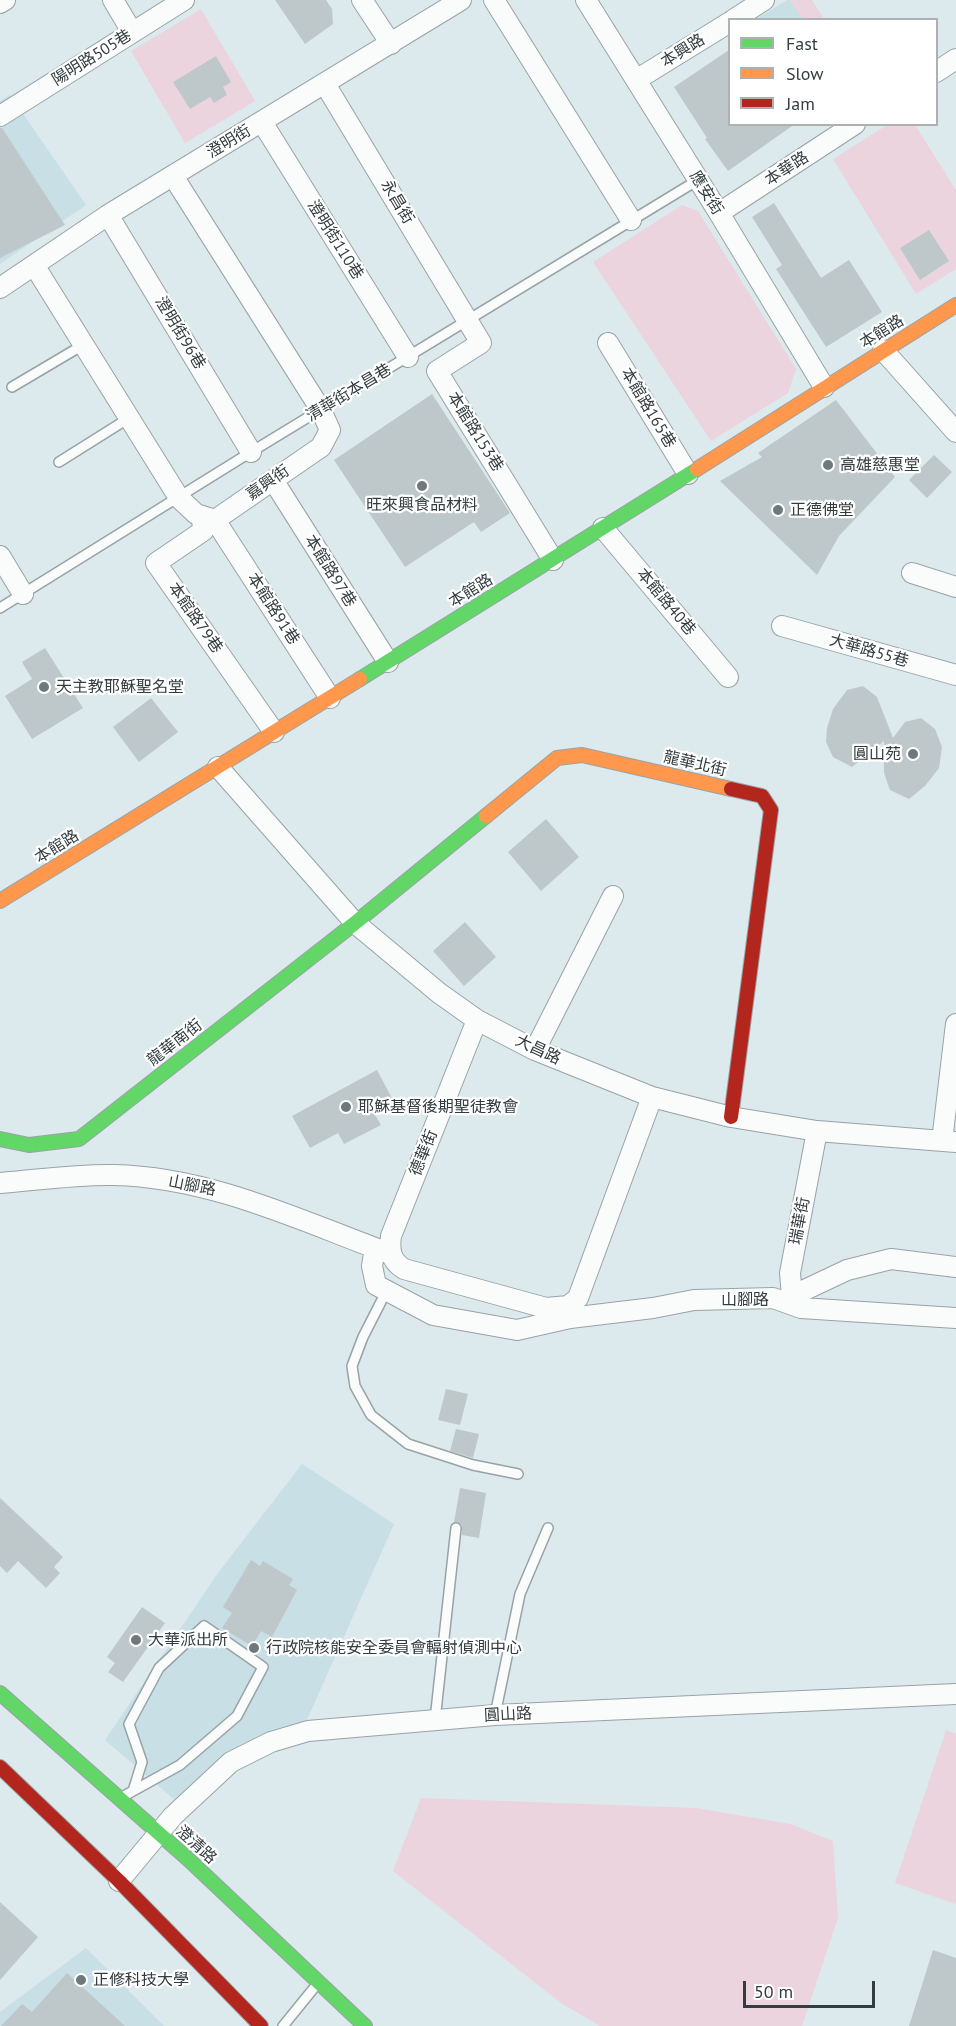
<!DOCTYPE html>
<meta charset="utf-8">
<style>
body{margin:0}
#map{position:relative;width:956px;height:2026px;overflow:hidden;background:#dce9ed;font-family:"PT Sans",sans-serif}
canvas{display:block}
.legend{position:absolute;left:728px;top:18px;width:210px;height:108px;box-sizing:border-box;background:#fff;border:2px solid #adb1b2;margin:0;padding:8px 10px;list-style:none;font-size:18px;color:#333c3f}
.legend li{display:flex;align-items:center;gap:12px;height:30px}
.legend b{width:30px;border:2px solid #adb1b2}
.scale{position:absolute;left:743px;top:1981px;width:132px;height:27px;box-sizing:border-box;border:3px solid #333c3f;border-top:0;padding-left:8px;font-size:18px;line-height:21px;white-space:nowrap;color:#333c3f;-webkit-text-stroke:4px #fff;paint-order:stroke}
</style>
<div id="map">
<canvas width="956" height="2026"></canvas>
<ul class="legend">
<li><b style="height:8px;background:#63d668"></b>Fast</li>
<li><b style="height:8px;background:#ff974d"></b>Slow</li>
<li><b style="height:8px;background:#b3261e"></b>Jam</li>
</ul>
<div class="scale">50 m</div>
</div>
<script>
const ctx = document.querySelector('canvas').getContext('2d');
ctx.lineJoin = 'round';
function fill(path, color) {
  ctx.fillStyle = color;
  ctx.fill(path, 'evenodd');
}
function stroke(path, color, width, dash) {
  ctx.strokeStyle = color;
  ctx.lineWidth = width;
  ctx.lineCap = dash ? 'butt' : 'round';
  ctx.setLineDash(dash || []);
  ctx.stroke(path);
}
function drawText(font, color, halo, rows, align = 'center') {
  ctx.font = font + ' "PT Sans","Noto Sans TC",sans-serif';
  ctx.lineWidth = 4.5;
  ctx.setLineDash([]);
  ctx.textBaseline = 'middle';
  ctx.strokeStyle = halo;
  ctx.fillStyle = color;
  for (const [text, x, y, turn = 0] of rows) {
    ctx.save();
    ctx.translate(x, y);
    ctx.rotate((+turn || 0) * Math.PI / 180);
    ctx.textAlign = isNaN(turn) ? turn : align;
    if (halo) ctx.strokeText(text, 0, 0);
    ctx.fillText(text, 0, 0);
    ctx.restore();
  }
}
fill(new Path2D(`
 M787 0H790L803 19 755 20Z
 M10 95 86 205 0 264V101Z
 M302 1464 394 1524 306 1722 273 1729 226 1756 176 1801 105 1740 218 1573Z
 M86 1948 164 2026H0V2012Z`), '#c8dfe6');
fill(new Path2D(`
 M790 0H812L824 19H803Z
 M201 9 255 101 185 143 131 51Z
 M887 125H915L956 190V269L916 294 833 159Z
 M682 205 698 211 796 369 788 393 711 441 593 262Z
 M946 1730 956 1734V1904L895 1883Z
 M421 1798 696 1808 790 1824 833 1841 838 1918 802 2026H600L561 2003 393 1871Z`), '#ebd4de');
fill(new Path2D(`
 M275 0H326L332 9 333 24 305 44Z
 M729 50V124H795L728 171 705 139 707 138 674 87Z
 M216 56 231 82 223 87 227 95 214 103 210 97 190 109 173 82Z
 M0 128H2L65 225 0 258Z
 M774 203 821 278 849 260 882 312 826 347 776 269 782 265 752 217Z
 M929 230 949 261 920 280 900 248Z
 M432 394 510 513 481 532 474 522 405 567 334 460Z
 M836 400 895 477 839 536 817 575 720 481 762 457 758 453Z
 M934 455 952 472 927 498 909 480Z
 M45 648 83 708 32 739 5 696 32 679 22 662Z
 M863 686 877 697 893 738 905 722 921 718 935 729 942 747 939 768 925 786 909 799 890 790 884 773V741L852 767 833 757 826 742 827 728 833 709 847 690Z
 M151 698 178 732 139 762 113 727Z
 M546 819 579 857 541 891 508 852Z
 M465 922 496 957 464 986 433 951Z
 M377 1070 394 1102 374 1113 381 1125 344 1144 338 1133 310 1148 292 1116Z
 M446 1389 468 1394 460 1425 438 1420Z
 M456 1429 479 1434 473 1458 450 1451Z
 M460 1488 486 1493 479 1538 462 1535V1525L454 1522Z
 M0 1498 63 1557 54 1567 60 1573 46 1588 18 1561 7 1573 0 1566Z
 M251 1560 260 1566 263 1561 293 1579 289 1585 297 1590 272 1637 261 1631 252 1646 222 1628 232 1613 223 1607Z
 M142 1607 165 1623 123 1682 108 1672 115 1663 107 1657Z
 M0 1902 38 1937 0 1980Z
 M933 1950 956 1958V2026H909Z
 M67 1973 125 2026H1L22 2004 32 2012Z`), '#bec8cb');
const lane = new Path2D(`
 M12 387 83 345
 M59 462 129 418
 M0 608 251 452 698 180
 M387 1290 363 1337 352 1366 355 1386 371 1415 408 1444 473 1465 518 1474
 M495 1715 520 1594 548 1528
 M435 1720 456 1528
 M122 1797 180 1765 237 1716 263 1667 204 1626 159 1668 129 1724 142 1762 133 1791
 M283 2026 318 1983`);
const street = new Path2D(`
 M113 0 132 32
 M362 0 391 44
 M494 0 631 220
 M586 0 719 213 824 387
 M0 3 5 0
 M733 20 764 0
 M936 72 956 59
 M636 80 730 22
 M325 84 481 343 437 371 553 560
 M0 116 184 0
 M262 122 408 357
 M719 213 855 124
 M108 215 251 452
 M34 265 179 498 196 514 215 520 321 447 330 430 321 410 173 176
 M0 288 108 215 461 0
 M608 343 688 474
 M883 350 956 432
 M273 480 388 662
 M202 516 203 531 156 563 274 732
 M215 520 330 698
 M603 528 728 677
 M0 556 23 594
 M912 573 956 587
 M782 626 956 675
 M218 767 355 923 439 993 477 1020 535 1050 652 1097 731 1117 817 1131 956 1142
 M477 1020 391 1236C389 1251 391 1261 404 1269L546 1308 570 1318 653 1308 694 1300 773 1298 801 1308 956 1318
 M535 1050 613 896
 M942 1141 956 1024
 M0 1183C38 1180 77 1174 114 1175 211 1177 301 1221 391 1254
 M375 1248 372 1266 376 1285 433 1315 517 1330 570 1318
 M792 1296 847 1270 891 1259 956 1267
 M546 1308 568 1306 578 1298 652 1097
 M801 1308 792 1296 790 1273 817 1131
 M119 1881 173 1816 231 1762 271 1742 308 1731 495 1715 956 1694`);
const fast = new Path2D(`
 M360 679 697 469
 M0 1139 29 1145 79 1139 355 923 486 816
 M0 1693 188 1859 365 2026`);
const slow = new Path2D(`
 M697 469 956 305
 M486 816 557 758 582 755 731 789
 M0 901 360 679`);
const jam = new Path2D(`
 M731 1117 771 810 762 796 731 789
 M0 1767 119 1881 261 2026`);
stroke(lane, '#98a3a6', 12);
stroke(street, '#98a3a6', 22);
stroke(fast, '#98a3a6', 16);
stroke(slow, '#98a3a6', 16);
stroke(jam, '#98a3a6', 16);
stroke(lane, '#fafcfc', 9);
stroke(street, '#fafcfc', 20);
stroke(fast, '#63d668', 14);
stroke(slow, '#ff974d', 14);
stroke(jam, '#b3261e', 14);
for (const [x, y, r, color] of [
 [828,465,6,"#6e797c"],
 [422,486,6,"#6e797c"],
 [778,510,6,"#6e797c"],
 [44,687,6,"#6e797c"],
 [913,754,6,"#6e797c"],
 [346,1107,6,"#6e797c"],
 [136,1640,6,"#6e797c"],
 [254,1648,6,"#6e797c"],
 [81,1980,6,"#6e797c"]
]) {
  const dot = new Path2D();
  dot.arc(x, y, r, 0, 2 * Math.PI);
  ctx.fillStyle = color;
  ctx.fill(dot);
  stroke(dot, '#fff', 2);
}
drawText('16px', '#333c3f', '#fff', [
 ["本興路",683,51,-32],
 ["陽明路505巷",92,58,-32],
 ["澄明街",229,142,-31],
 ["本華路",787,169,-33],
 ["應安街",706,193,58],
 ["永昌街",397,202,59],
 ["澄明街110巷",335,240,58],
 ["本館路",882,332,-32],
 ["澄明街96巷",180,333,59],
 ["清華街本昌巷",349,393,-31],
 ["本館路165巷",648,408,59],
 ["本館路153巷",475,432,58],
 ["嘉興街",268,483,-35],
 ["本館路97巷",330,571,58],
 ["本館路",471,591,-32],
 ["本館路40巷",666,602,50],
 ["本館路91巷",273,609,57],
 ["本館路79巷",195,618,55],
 ["大華路55巷",869,651,16],
 ["龍華北街",695,764,13],
 ["本館路",57,847,-32],
 ["龍華南街",175,1043,-38],
 ["大昌路",538,1050,25],
 ["德華街",424,1153,-68],
 ["山腳路",192,1186,11],
 ["瑞華街",800,1221,-79],
 ["山腳路",745,1300],
 ["圓山路",508,1715,-3],
 ["澄清路",196,1845,42]
]);
drawText('16px', '#333c3f', '#fff', [
 ["高雄慈惠堂",840,465],
 ["旺來興食品材料",422,505,"center"],
 ["正德佛堂",790,510],
 ["天主教耶穌聖名堂",56,687],
 ["圓山苑",901,754,"right"],
 ["耶穌基督後期聖徒教會",358,1107],
 ["大華派出所",148,1640],
 ["行政院核能安全委員會輻射偵測中心",266,1648],
 ["正修科技大學",93,1980]
], 'left');
</script>
